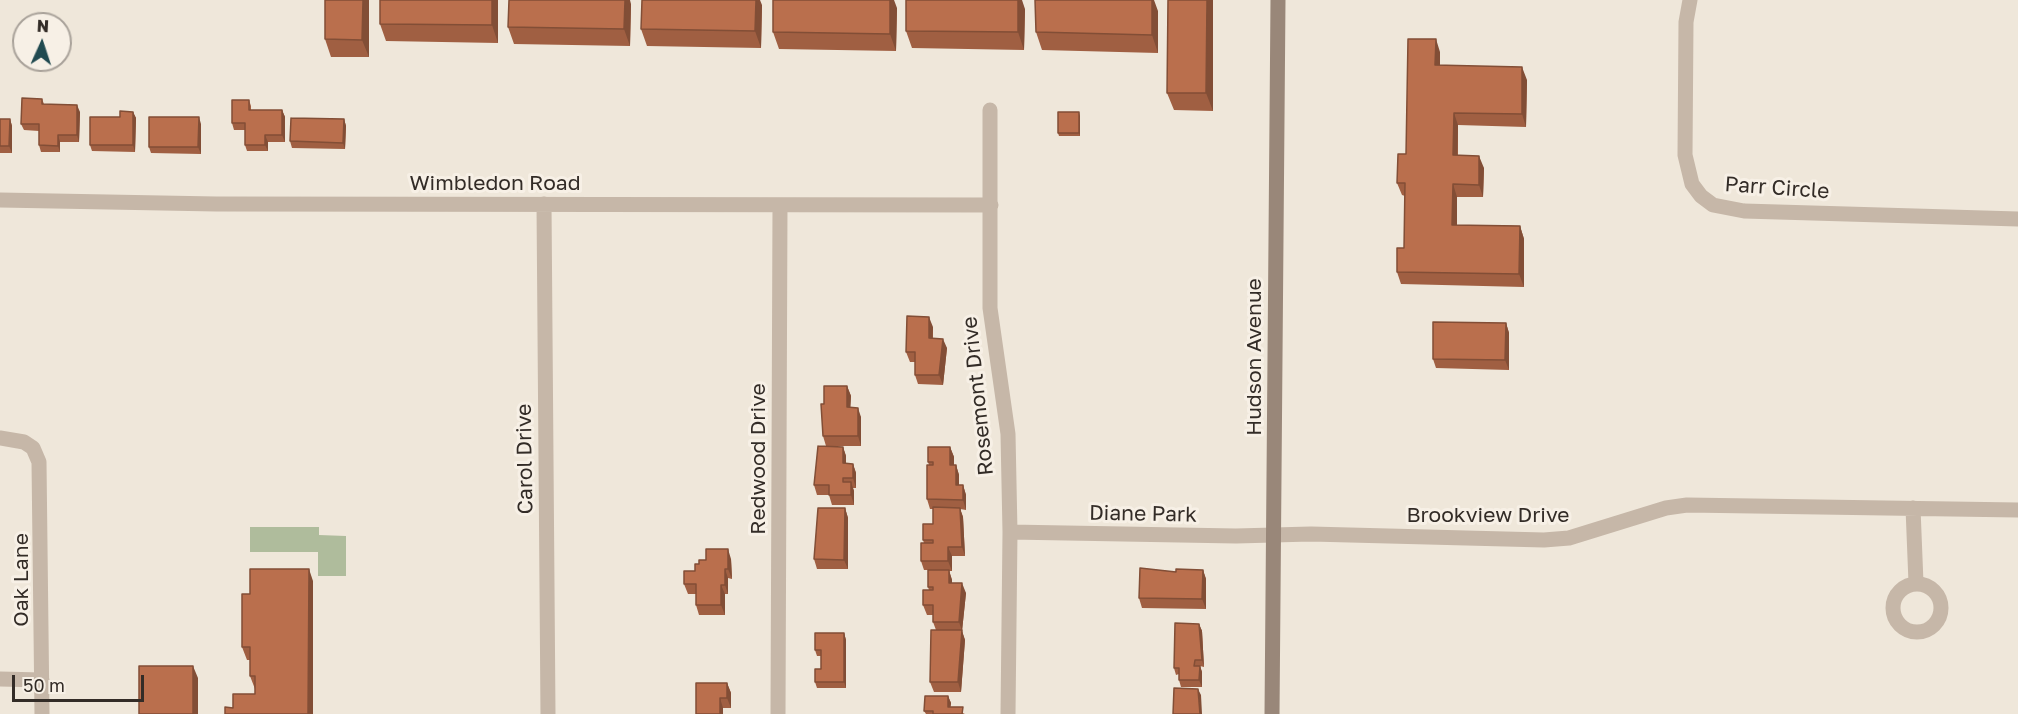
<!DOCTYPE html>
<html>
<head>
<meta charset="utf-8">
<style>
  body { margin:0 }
  #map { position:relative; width:2018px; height:714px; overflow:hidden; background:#efe7da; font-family:"Golos Text",sans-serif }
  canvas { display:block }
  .north { position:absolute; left:12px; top:12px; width:60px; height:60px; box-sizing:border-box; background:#f7f0e6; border:2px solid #a9a29a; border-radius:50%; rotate:3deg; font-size:16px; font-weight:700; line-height:24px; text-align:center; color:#332c27 }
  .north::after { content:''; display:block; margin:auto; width:21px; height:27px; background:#214a50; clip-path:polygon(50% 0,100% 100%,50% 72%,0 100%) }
  .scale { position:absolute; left:12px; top:675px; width:132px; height:27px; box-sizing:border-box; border:3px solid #332c27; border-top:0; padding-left:8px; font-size:18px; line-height:21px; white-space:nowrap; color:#332c27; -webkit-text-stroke:4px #f7f0e6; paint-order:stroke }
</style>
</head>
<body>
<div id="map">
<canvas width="2018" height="714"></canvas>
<div class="north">N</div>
<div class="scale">50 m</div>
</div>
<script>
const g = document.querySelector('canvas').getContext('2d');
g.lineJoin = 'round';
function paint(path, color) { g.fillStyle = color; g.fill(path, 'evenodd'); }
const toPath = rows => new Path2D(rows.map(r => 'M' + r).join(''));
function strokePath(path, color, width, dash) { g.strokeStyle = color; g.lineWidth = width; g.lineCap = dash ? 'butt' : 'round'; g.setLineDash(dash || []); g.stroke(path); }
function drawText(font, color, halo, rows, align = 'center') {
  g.font = font + ' "Golos Text",sans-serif'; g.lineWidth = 6; g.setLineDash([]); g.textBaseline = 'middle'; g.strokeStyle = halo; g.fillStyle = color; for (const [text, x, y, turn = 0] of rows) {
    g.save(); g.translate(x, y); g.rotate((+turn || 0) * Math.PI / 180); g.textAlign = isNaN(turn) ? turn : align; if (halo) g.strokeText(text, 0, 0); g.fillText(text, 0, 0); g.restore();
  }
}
const green = toPath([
  [250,527,319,527,319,535,346,536,346,576,318,576,318,552,250,552]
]);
const street = toPath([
  [1690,0,1686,22,1685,155,1692,184,1701,196,1713,205,1744,211,2018,219],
  [990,110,990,308,1008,434,1010,532,1008,714],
  [0,200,216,204,991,205],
  [544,204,548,714],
  [0,438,24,442,33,448,39,462,42,714],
  [1913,508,1916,583],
  [1010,532,1236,536,1311,534,1544,540,1569,538,1666,508,1687,505,2018,510],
  '1893 608a24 24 0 1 1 48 0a24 24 0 1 1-48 0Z',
  [0,679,42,680],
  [778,714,780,205]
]);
const secondary = toPath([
  [1272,714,1278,0]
]);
const wall = toPath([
  [380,0,498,0,498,43,386,41,380,24],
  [1213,0,1213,111,1174,110,1167,93],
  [369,1,369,57,331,57,325,39],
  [631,4,630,46,514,44,508,27],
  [762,5,761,48,647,46,641,29],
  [897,8,896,51,779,49,773,32],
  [1025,9,1024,50,912,48,906,31],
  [1158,11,1158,53,1042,50,1036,32],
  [1440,52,1440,66,1527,80,1526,127,1458,125,1458,155,1484,168,1483,197,1457,197,1457,225,1520,226,1524,239,1524,287,1401,284,1397,272,1404,248,1405,196,1402,195,1397,183,1406,154],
  [42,99,44,104,80,112,79,142,60,142,60,152,41,152,39,145,39,131,24,130,21,124],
  [249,100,251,106,251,110,282,110,285,117,285,142,268,142,268,151,247,151,245,145,245,130,234,130,232,123],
  [133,112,136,118,135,152,92,151,90,145,120,117],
  [1080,116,1080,136,1059,136,1058,133],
  [0,119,10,119,12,126,12,153,0,153],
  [344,119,346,126,345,149,292,148,290,141],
  [201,124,201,154,151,153,149,147],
  [1506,323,1509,333,1509,370,1436,368,1433,359],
  [933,327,933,338,947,348,943,385,918,384,915,375,915,362,910,362,906,352],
  [847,386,851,396,850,407,861,417,861,446,826,446,823,436,824,404],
  [843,447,846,456,846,464,853,464,856,473,856,488,853,488,854,491,854,505,832,505,829,495,817,495,814,485],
  [950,447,954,457,954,465,956,465,959,475,959,485,963,485,966,495,966,510,960,509,963,517,965,556,952,556,952,571,949,571,952,580,952,583,966,593,962,631,965,640,961,692,934,692,930,682,936,630,933,622,933,615,927,615,923,605,929,590,928,587,928,570,924,570,921,561,924,543,923,540,933,524,933,509,930,509,927,499,929,465,928,462],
  [845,508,848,518,848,569,817,569,814,559],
  [731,559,732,579,728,578,728,594,725,594,725,615,699,615,696,605,696,594,688,594,684,584,695,571,699,564],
  [1203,570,1206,579,1206,609,1142,608,1139,598,1176,572],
  [313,581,313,714,233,708,255,694,255,689,250,676,250,660,247,660,242,647,250,594],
  [1199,624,1202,631,1204,667,1200,666,1202,672,1202,687,1181,687,1179,680,1179,674,1176,675,1174,668],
  [844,633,846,640,846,688,817,688,815,682,821,669,821,656,817,656,815,650],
  [727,683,731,693,731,708,723,708,723,714,696,714],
  [948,696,951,703,950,707,965,714,926,714,924,711]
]);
const shadedWall = toPath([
  [363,0,369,0,369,57,362,40],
  [492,0,498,0,498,43,492,25],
  [625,0,630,0,631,4,630,46,624,29],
  [756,0,760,0,762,5,761,48,755,31],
  [890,0,894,0,897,8,896,51,890,34],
  [1018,0,1022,0,1025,9,1024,50,1018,32],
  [1152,0,1154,0,1158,11,1158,53,1152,35],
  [1207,0,1213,0,1213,111,1206,93],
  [1436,39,1440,52,1440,78,1435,65],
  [1522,67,1527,80,1526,127,1522,114],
  [77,105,80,112,79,142,77,135],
  [282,110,285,117,285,142,282,135],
  [133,112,136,118,135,152,133,145],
  [1079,112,1080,116,1080,136,1079,133],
  [1454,113,1458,125,1457,168,1453,155],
  [199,117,201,124,201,154,198,147],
  [10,119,12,126,12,153,9,146],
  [344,119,346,126,345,149,343,143],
  [58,135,60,142,60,152,58,146],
  [265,135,268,142,268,151,265,145],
  [1479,156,1484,168,1483,197,1479,185],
  [1453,184,1457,197,1457,238,1452,225],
  [1520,226,1524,239,1524,287,1519,274],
  [929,317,933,327,932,348,929,338],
  [1506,323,1509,333,1509,370,1505,360],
  [943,339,947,348,943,385,939,375],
  [847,386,851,396,850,417,847,407],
  [858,408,861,417,861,446,858,436],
  [843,447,846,456,846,473,843,463],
  [950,447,954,457,954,475,950,465],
  [853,464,856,473,856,488,853,478],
  [956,465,959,475,959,495,956,485],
  [851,482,854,491,854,505,851,495],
  [963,485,966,495,966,510,963,500],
  [845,508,848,518,848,569,844,560],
  [960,508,963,517,965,556,962,547],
  [948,547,952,556,952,571,948,561],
  [728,549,731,559,732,579,728,569],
  [309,569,313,581,313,714,308,714],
  [725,569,728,578,728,594,725,585],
  [949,570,952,580,952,593,949,583],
  [1203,570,1206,579,1206,609,1202,599],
  [962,583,966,593,962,631,965,640,961,692,958,682,962,631,959,622],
  [721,585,725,594,725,615,721,605],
  [1199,624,1202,631,1204,667,1202,660],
  [844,633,846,640,846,688,844,682],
  [193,666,198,678,198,714,193,714],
  [1200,666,1202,672,1202,687,1199,680],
  [727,683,731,693,731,708,727,698],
  [1198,689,1201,695,1202,714,1200,714],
  [948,696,951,703,950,713,948,707],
  [720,698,723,708,723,714,720,714]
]);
const building = toPath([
  [325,0,363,0,362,40,325,39,325,0],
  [380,0,492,0,492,25,380,24,380,0],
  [509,0,625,0,624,29,508,27,509,0],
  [642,0,756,0,755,31,641,29,642,0],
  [773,0,890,0,890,34,773,32,773,0],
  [906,0,1018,0,1018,32,906,31,906,0],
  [1035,0,1152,0,1152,35,1036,32,1035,0],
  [1168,0,1207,0,1206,93,1167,93,1168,0],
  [1408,39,1436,39,1435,65,1522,67,1522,114,1454,113,1453,155,1479,156,1479,185,1453,184,1452,225,1520,226,1519,274,1397,272,1397,248,1404,248,1405,183,1397,183,1398,154,1406,154,1408,39],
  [22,98,42,99,42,104,77,105,77,135,58,135,58,146,39,145,39,124,21,124,22,98],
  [232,100,249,100,249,110,282,110,282,135,265,135,265,145,245,145,245,123,232,123,232,100],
  [120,111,133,112,133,145,90,145,90,117,120,117,120,111],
  [1058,112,1079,112,1079,133,1058,133,1058,112],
  [149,117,199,117,198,147,149,147,149,117],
  [291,118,344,119,343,143,290,141,291,118],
  [0,119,10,119,9,146,0,146,0,119],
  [907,316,929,317,929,338,943,339,939,375,915,375,915,352,906,352,907,316],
  [1433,322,1506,323,1505,360,1433,359,1433,322],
  [824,386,847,386,847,407,858,408,858,436,823,436,821,404,824,404,824,386],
  [818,446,843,447,843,463,853,464,853,478,843,478,843,482,851,482,851,495,829,495,829,485,814,485,818,446],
  [928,447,950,447,950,465,956,465,956,485,963,485,963,500,927,499,927,465,933,465,933,462,928,462,928,447],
  [933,507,960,508,962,547,948,547,948,561,921,561,921,543,933,543,933,540,923,540,923,524,933,524,933,507],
  [818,508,845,508,844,560,814,559,818,508],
  [706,549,728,549,728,569,725,569,725,585,721,585,721,605,696,605,696,584,684,584,684,571,695,571,695,564,699,564,699,560,706,560,706,549],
  [1140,568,1176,572,1176,569,1203,570,1202,599,1139,598,1140,568],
  [250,569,309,569,308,714,225,714,225,707,233,708,233,694,255,694,255,676,250,676,250,647,242,647,242,594,250,594,250,569],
  [928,570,949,570,949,583,962,583,959,622,933,622,933,605,923,605,923,590,933,590,933,587,928,587,928,570],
  [1175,623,1199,624,1202,660,1195,660,1194,666,1200,666,1199,680,1179,680,1179,668,1174,668,1175,623],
  [931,630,962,630,958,682,930,682,931,630],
  [815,633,844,633,844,682,815,682,815,669,821,669,821,650,815,650,815,633],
  [139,666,193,666,193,714,139,714,139,666],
  [696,683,727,683,727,698,720,698,720,714,696,714,696,683],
  [1174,688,1198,689,1200,714,1173,714,1174,688],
  [925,696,948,696,948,707,963,707,962,714,933,714,933,711,924,711,925,696]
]);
const streetNames = [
  ["Wimbledon Road",495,183],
  ["Parr Circle",1777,188,4],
  ["Hudson Avenue",1254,357,-90],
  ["Rosemont Drive",978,396,-96],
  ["Carol Drive",525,459,-91],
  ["Redwood Drive",758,459,-90],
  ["Diane Park",1143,514,1],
  ["Brookview Drive",1488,515],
  ["Oak Lane",21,580,-90]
];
paint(green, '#afbc9c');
strokePath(street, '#c6b7a8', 15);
strokePath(secondary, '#998779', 15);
paint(wall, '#a05f42');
paint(shadedWall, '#824e36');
paint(building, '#ba6f4d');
strokePath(building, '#824e36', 1.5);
drawText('21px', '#332c27', '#f7f0e6', streetNames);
</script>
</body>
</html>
